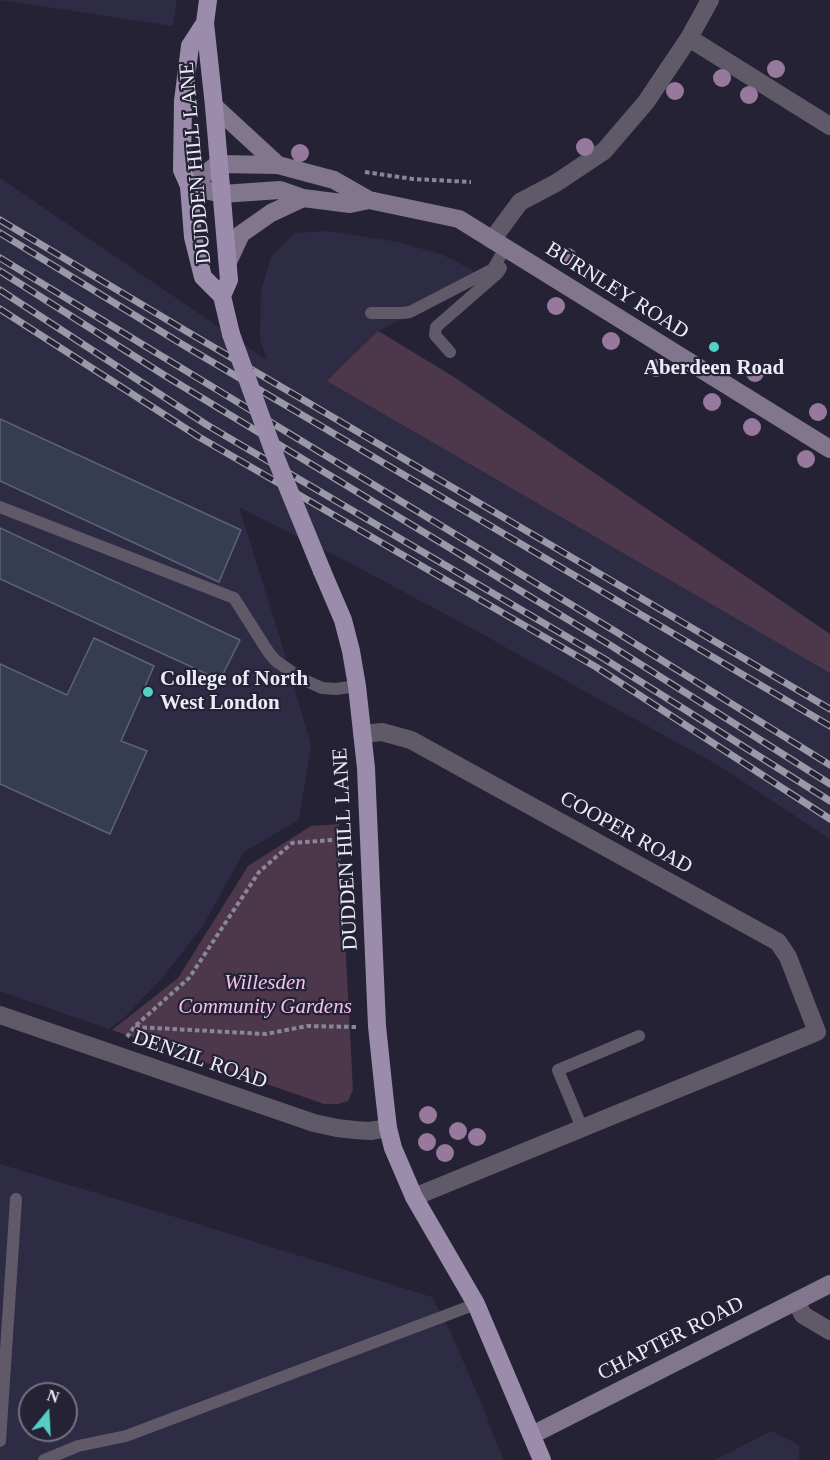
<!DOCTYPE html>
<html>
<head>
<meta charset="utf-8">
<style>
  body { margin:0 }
  #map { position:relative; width:830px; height:1460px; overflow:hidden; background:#242234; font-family:Georgia,serif }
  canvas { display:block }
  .north { position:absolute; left:18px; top:1382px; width:60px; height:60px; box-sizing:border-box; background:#242234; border:2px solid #747282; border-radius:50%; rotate:18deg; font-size:16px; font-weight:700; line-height:24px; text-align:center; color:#ebebf8 }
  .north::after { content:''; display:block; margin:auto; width:21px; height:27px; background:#56cec4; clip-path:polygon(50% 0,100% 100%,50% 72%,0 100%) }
</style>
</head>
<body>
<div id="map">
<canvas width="830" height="1460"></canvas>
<div class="north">N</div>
</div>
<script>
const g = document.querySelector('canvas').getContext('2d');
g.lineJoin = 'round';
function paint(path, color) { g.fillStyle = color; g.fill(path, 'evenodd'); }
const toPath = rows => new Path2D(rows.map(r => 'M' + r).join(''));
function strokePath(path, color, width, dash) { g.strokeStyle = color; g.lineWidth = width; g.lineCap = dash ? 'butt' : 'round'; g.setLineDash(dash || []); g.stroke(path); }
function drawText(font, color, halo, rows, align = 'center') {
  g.font = font + ' Georgia,serif'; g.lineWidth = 4.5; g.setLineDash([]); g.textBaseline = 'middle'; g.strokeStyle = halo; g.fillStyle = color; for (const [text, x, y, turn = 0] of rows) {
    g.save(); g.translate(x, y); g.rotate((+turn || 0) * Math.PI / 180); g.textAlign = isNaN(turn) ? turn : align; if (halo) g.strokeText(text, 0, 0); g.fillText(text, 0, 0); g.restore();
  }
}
const built = toPath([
  [0,0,177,0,173,26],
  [0,178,267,360,260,339,261,291,271,257,294,233,328,231,399,242,440,254,454,260,483,277,379,331,454,377,830,634,830,839,721,767,471,628,348,562,239,507,280,638,311,745,299,820,244,852,204,924,164,976,124,1018,108,1029,0,991],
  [0,1164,156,1211,432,1297,450,1331,488,1419,487,1420,504,1460,0,1460],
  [30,1394,66,1394,66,1430,30,1430],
  [771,1431,799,1445,799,1460,715,1460]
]);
const green = toPath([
  [378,331,454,377,830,634,830,673,327,381],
  [339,824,353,1090,348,1101,338,1104,324,1104,112,1030,178,978,248,866,311,826]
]);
const building = toPath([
  [0,419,241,530,219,582,0,481,0,419],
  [0,528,240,640,220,680,0,579,0,528],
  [94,638,154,666,121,741,147,751,110,834,0,784,0,664,67,695,94,638]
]);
const path = toPath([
  [365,172,413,179,471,182],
  [135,1027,266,1034,307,1026,357,1027],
  [127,1037,134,1027,189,978,259,872,292,843,346,839]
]);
const lane = toPath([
  [371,313,403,313,410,312,493,269,505,248],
  [450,352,435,335,436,327,498,273,501,268],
  [0,507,234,598,269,653,276,661,302,679,322,688,336,689,357,686],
  [582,1128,558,1070,639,1036],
  [0,1441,16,1199],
  [44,1460,78,1446,126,1436,476,1304]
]);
const street = toPath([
  [689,38,830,126],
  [492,240,520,202,556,183,604,151,646,102,689,38,710,0],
  [362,734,382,732,411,740,778,942,788,957,817,1032,414,1197],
  [0,1015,314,1123,337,1128,355,1130,370,1131,388,1128],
  [796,1301,803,1315,830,1331]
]);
const secondary = toPath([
  [214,106,278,165],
  [189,186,218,164,278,165,334,180,369,200,459,219,830,449],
  [189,186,222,194,280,190,303,198,350,204,369,200],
  [228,262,241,234,271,213,303,198],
  [532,1435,830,1284]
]);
const primary = toPath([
  [208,0,205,23,214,106,229,280,222,296],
  [205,23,190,46,183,101,182,170,189,186,193,237,203,277,222,296,231,334],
  [322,571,343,620,351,651,357,686,366,768,377,1026,384,1093,388,1128,393,1148,414,1197,476,1304,542,1460]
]);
const rail = toPath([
  [0,220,186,331,830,709],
  [0,233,180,343,830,726],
  [0,258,618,633,830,765],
  [0,271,164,375,610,645,830,784],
  [0,290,207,425,603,658,830,801],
  [0,309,199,437,596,667,830,819]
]);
const primaryBridge = toPath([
  [231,334,277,461,322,571]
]);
const trees = [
  [776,69],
  [722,78],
  [675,91],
  [749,95],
  [585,147],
  [300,153],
  [568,257],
  [556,306],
  [611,341],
  [656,368],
  [755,373],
  [712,402],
  [818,412],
  [752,427],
  [806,459],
  [428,1115],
  [458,1131],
  [477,1137],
  [427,1142],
  [445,1153]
];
const markers = [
  [714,347,6,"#56cec4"],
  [148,692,6,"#56cec4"]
];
const streetNames = [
  ["DUDDEN HILL LANE",196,163,-95],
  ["BURNLEY ROAD",617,291,32],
  ["COOPER ROAD",626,833,29],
  ["DUDDEN HILL LANE",346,849,-93],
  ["DENZIL ROAD",200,1060,19],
  ["CHAPTER ROAD",671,1339,-27]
];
const poiNames = [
  ["Aberdeen Road",714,369],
  ["College of North",160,680,"left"],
  ["West London",160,704,"left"]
];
const parkNames = [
  ["Willesden",265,983],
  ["Community Gardens",265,1007]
];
paint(built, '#2e2c44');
paint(green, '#4c374b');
paint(building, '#363d50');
strokePath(building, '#5b6478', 1.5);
strokePath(path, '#888797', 4, [4.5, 3]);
strokePath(lane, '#605968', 12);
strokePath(street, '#605968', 18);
strokePath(secondary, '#82768e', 18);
strokePath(primary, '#9c8cab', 18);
strokePath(rail, '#9a99a8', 7);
strokePath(rail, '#242234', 4.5, [14]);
strokePath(primaryBridge, '#9c8cab', 18);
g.fillStyle = '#96799c';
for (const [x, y] of trees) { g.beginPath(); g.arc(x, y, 9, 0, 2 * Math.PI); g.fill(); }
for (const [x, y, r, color] of markers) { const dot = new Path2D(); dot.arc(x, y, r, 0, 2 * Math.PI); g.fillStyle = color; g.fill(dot); strokePath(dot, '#242234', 2); }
drawText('21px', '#ebebf8', '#242234', streetNames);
drawText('bold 21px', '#ebebf8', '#242234', poiNames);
drawText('italic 21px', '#f3c0f1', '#242234', parkNames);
</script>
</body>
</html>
